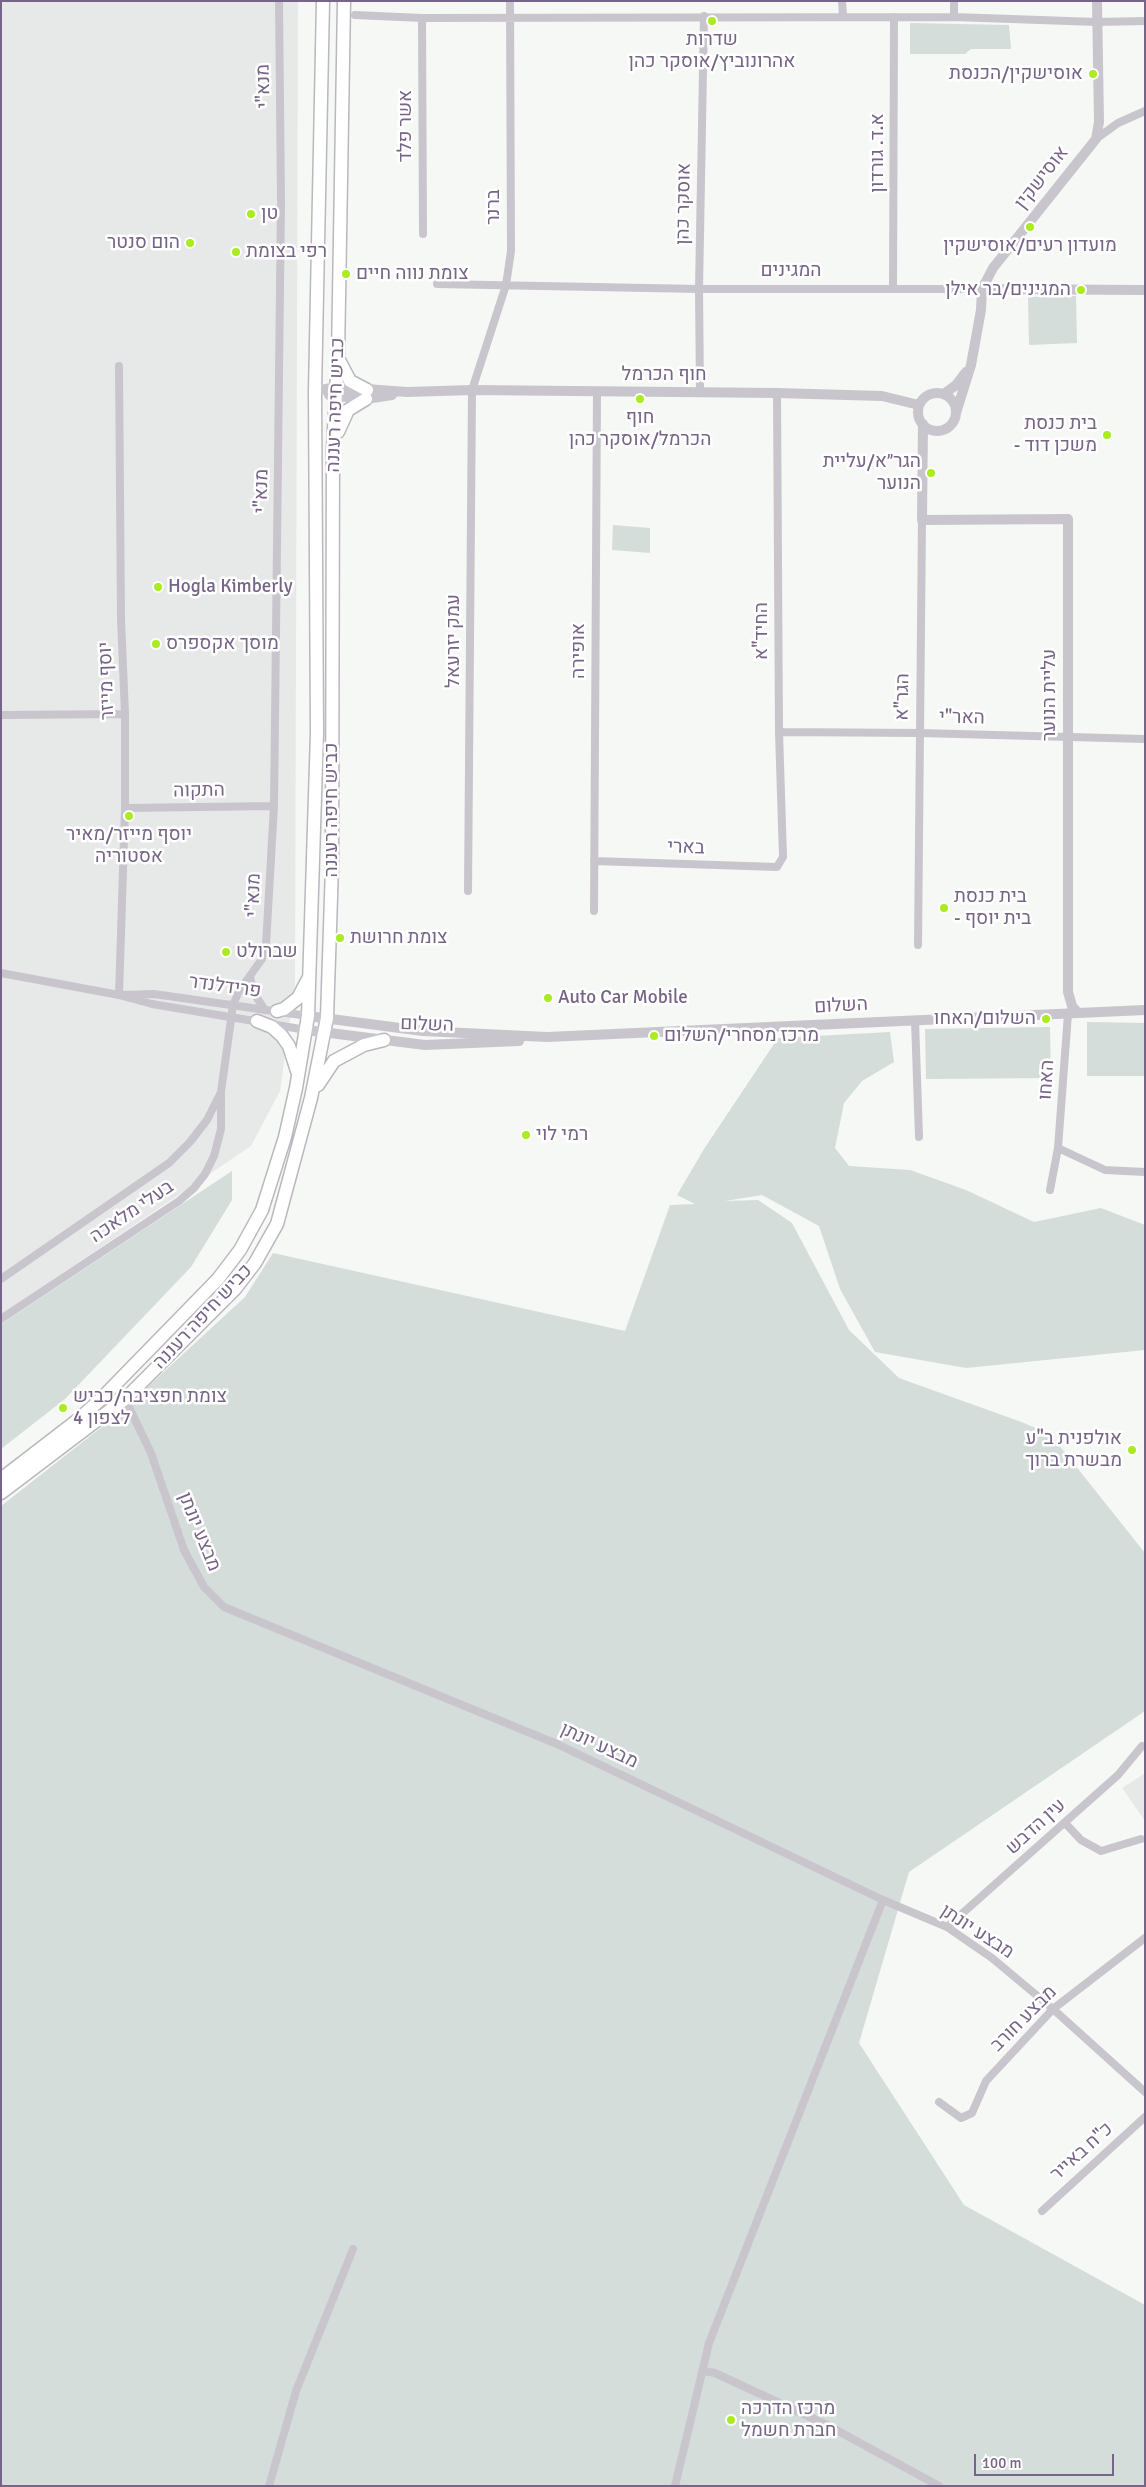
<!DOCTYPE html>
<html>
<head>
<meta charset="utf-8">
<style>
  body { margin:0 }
  #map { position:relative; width:1146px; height:2487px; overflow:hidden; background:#f5f8f5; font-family:Signika,sans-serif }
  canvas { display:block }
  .frame { position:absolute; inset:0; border:2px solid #776587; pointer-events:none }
  .scale { position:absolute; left:974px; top:2454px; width:140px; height:22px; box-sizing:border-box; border:2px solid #776587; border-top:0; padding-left:6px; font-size:15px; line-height:18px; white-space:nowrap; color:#776587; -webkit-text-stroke:4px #fff; paint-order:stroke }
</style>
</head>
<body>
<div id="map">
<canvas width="1146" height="2487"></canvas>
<div class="frame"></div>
<div class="scale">100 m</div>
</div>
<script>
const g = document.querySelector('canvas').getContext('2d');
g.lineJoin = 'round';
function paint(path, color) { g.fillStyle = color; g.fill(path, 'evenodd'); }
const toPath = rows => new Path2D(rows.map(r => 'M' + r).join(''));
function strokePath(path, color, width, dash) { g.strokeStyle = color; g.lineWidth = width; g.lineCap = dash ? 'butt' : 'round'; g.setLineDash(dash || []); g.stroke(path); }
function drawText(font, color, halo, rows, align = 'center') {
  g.font = font + ' Signika,Heebo,sans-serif'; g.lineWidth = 5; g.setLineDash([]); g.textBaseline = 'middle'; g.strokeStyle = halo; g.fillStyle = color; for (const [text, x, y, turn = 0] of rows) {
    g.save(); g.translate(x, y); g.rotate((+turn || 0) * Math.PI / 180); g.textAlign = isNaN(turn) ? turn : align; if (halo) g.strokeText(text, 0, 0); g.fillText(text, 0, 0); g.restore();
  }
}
const built = toPath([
  [1,1,298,1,295,984,280,1091,251,1146,1,1315],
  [1145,1773,1145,1821,1122,1788]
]);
const green = toPath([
  [910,23,1009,25,1011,49,971,49,965,54,910,54],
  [1076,296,1077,343,1029,345,1028,297],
  [613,525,650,528,650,553,612,550],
  [1087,1022,1145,1023,1145,1076,1087,1076],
  [1050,1027,1051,1078,926,1079,925,1029],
  [890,1032,894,1062,862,1081,844,1103,835,1148,849,1166,910,1170,966,1190,1034,1222,1101,1208,1145,1225,1145,1350,966,1368,875,1352,840,1289,819,1226,762,1195,725,1201,758,1200,792,1223,849,1330,899,1378,1024,1423,1051,1435,1145,1553,1145,1711,909,1872,859,2043,964,2205,1145,2305,1145,2486,1,2486,1,1506,117,1415,245,1297,273,1253,625,1331,670,1205,695,1204,677,1195,704,1149,778,1038],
  [232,1171,232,1200,191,1267,65,1399,1,1449,1,1324]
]);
const minor = toPath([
  [842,1,843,16],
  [355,15,422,18,954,17,1097,22,1145,21],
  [954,17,954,1],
  [422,18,423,234],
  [1096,139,1118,123,1145,111],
  [437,284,699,289,982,289],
  [893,289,894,17],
  [119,366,121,619,125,714,125,808,119,995],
  [700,392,699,289,704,16],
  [1,715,125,714],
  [779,732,920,733,1145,739],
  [125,808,274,806],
  [594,861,777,867,783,857,779,732,777,393],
  [468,891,472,390,506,285,511,251,510,1],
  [594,911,597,392],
  [918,945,922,520],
  [1,973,119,995,152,1004,260,1022],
  [250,976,253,992,265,1010],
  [122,995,154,994,308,1016],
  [915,1020,919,1137],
  [271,1024,306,1030],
  [1058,1148,1105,1170,1145,1172],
  [1050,1190,1058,1148,1068,1014],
  [1,1279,169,1163,190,1142,207,1120,220,1094],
  [1,1319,179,1201,194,1188,205,1174,214,1156,221,1129,221,1092,233,1005,239,991,262,959,266,945,274,806,281,201,279,1],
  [114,1385,125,1399,151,1453,184,1550,204,1587,224,1607,557,1744,883,1900,947,1927,992,1958,1053,2009,1145,2092],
  [1066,1824,1081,1840,1101,1851,1141,1839],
  [947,1927,1118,1775,1142,1746],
  [939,2102,961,2118,972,2113,986,2081,1053,2009,1145,1938],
  [1042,2211,1145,2117],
  [704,2371,715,2373,829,2426,939,2486],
  [269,2486,296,2391,353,2249],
  [675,2486,709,2343,883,1900]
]);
const tertiary = toPath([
  [982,289,1145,290],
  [315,391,337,387,407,392,472,390,777,393,882,396,919,405],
  '918 412a19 19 0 1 1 38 0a19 19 0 1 1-38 0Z',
  [944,394,956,385,966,372],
  [329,395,366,399,392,395],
  [956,413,971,365,981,310,982,289,993,268,1096,139,1099,122,1097,1],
  [923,424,922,520,1068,519,1068,992,1072,1006,1078,1013],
  [308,1016,423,1031,547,1037,1145,1010],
  [306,1030,425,1045,519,1041]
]);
const trunk = toPath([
  [339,360,350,381,367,390],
  [338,432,348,410,366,399],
  [277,1011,284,1009,298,998,308,979],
  [257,1021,272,1027,282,1036,289,1046,297,1071],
  [318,1085,334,1061,364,1045,384,1040],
  [1,1479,79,1419,101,1399,218,1279,240,1250,262,1210,285,1137,296,1088,308,1016,317,733,315,391,323,1],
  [1,1493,125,1399,235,1289,255,1263,277,1224,311,1098,327,1018,332,867,333,447,338,356,344,1]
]);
const markers = [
  [712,21,5,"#aaeb21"],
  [1093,74,5,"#aaeb21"],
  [251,214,5,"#aaeb21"],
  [1030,227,5,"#aaeb21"],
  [190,243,5,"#aaeb21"],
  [236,252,5,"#aaeb21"],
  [346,274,5,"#aaeb21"],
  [1081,290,5,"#aaeb21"],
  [640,399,5,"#aaeb21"],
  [1107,435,5,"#aaeb21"],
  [931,473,5,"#aaeb21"],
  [158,587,5,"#aaeb21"],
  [156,644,5,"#aaeb21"],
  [129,816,5,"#aaeb21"],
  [944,908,5,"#aaeb21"],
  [340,938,5,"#aaeb21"],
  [226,952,5,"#aaeb21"],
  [548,998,5,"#aaeb21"],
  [1046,1019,5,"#aaeb21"],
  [654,1036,5,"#aaeb21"],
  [526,1135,5,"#aaeb21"],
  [63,1408,5,"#aaeb21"],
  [1132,1450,5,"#aaeb21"],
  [731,2420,5,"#aaeb21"]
];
const poiNames = [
  ["שדרות",712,40,"center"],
  ["אהרונוביץ/אוסקר כהן",712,62,"center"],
  ["אוסישקין/הכנסת",1083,74,"right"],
  ["טן",261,214],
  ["הום סנטר",180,243,"right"],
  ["מועדון רעים/אוסישקין",1030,246,"center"],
  ["רפי בצומת",246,252],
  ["צומת נווה חיים",356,274],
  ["המגינים/בר אילן",1071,290,"right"],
  ["חוף",640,418,"center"],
  ["הכרמל/אוסקר כהן",640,440,"center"],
  ["בית כנסת",1097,424,"right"],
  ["- משכן דוד",1097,446,"right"],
  ["הגר״א/עליית",921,462,"right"],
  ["הנוער",921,484,"right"],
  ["Hogla Kimberly",168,587],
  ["מוסך אקספרס",166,644],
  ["יוסף מייזר/מאיר",129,835,"center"],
  ["אסטוריה",129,857,"center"],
  ["בית כנסת",954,897],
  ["- בית יוסף",954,919],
  ["צומת חרושת",350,938],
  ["שברולט",236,952],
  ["Auto Car Mobile",558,998],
  ["השלום/האחו",1036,1019,"right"],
  ["מרכז מסחרי/השלום",664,1036],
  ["רמי לוי",536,1135],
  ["צומת חפציבה/כביש",73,1397],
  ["4 לצפון",73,1419],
  ["אולפנית ב\"ע",1122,1439,"right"],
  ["מבשרת ברוך",1122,1461,"right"],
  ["מרכז הדרכה",741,2409],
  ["חברת חשמל",741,2431]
];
const streetNames = [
  ["מנא\"י",264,86,-91],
  ["אשר פלד",406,126,-90],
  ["א.ד. גורדון",878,153,-90],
  ["אוסישקין",1042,178,-52],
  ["אוסקר כהן",684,204,-89],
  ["ברנר",494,207,-90],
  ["המגינים",791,271],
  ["חוף הכרמל",664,375],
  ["כביש חיפה רעננה",336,405,-88],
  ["מנא\"י",262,491,-89],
  ["החיד\"א",762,631,-90],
  ["עמק יזרעאל",454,641,-90],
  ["אופירה",579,651,-90],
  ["יוסף מייזר",107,681,-92],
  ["עליית הנוער",1050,695,-90],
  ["הגר\"א",903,697,-89],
  ["האר\"י",962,718,1],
  ["התקוה",199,791,-1],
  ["כביש חיפה רעננה",332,810,-90],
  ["בארי",686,848,2],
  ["מנא\"י",254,895,-88],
  ["פרידלנדר",225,987,8],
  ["השלום",841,1006,-3],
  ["השלום",427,1025,2],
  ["האחו",1047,1080,-86],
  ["בעלי מלאכה",132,1212,-34],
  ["כביש חיפה רעננה",203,1317,-47],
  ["מבצע יונתן",199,1532,68],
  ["מבצע יונתן",599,1746,25],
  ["עין הדבש",1036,1827,-42],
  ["מבצע יונתן",977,1932,33],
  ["מבצע חורב",1024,2019,-45],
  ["כ\"ח באייר",1082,2152,-42]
];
paint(built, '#e7e9e8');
paint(green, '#d4ddda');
strokePath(trunk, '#bbb7be', 15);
strokePath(minor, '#c9c5cc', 8);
strokePath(tertiary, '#c9c5cc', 10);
strokePath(trunk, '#fff', 12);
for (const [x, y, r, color] of markers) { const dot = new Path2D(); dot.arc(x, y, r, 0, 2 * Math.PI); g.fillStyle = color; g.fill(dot); strokePath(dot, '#fff', 2); }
drawText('19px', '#776587', '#fff', poiNames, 'left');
drawText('19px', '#776587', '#fff', streetNames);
</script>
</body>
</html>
